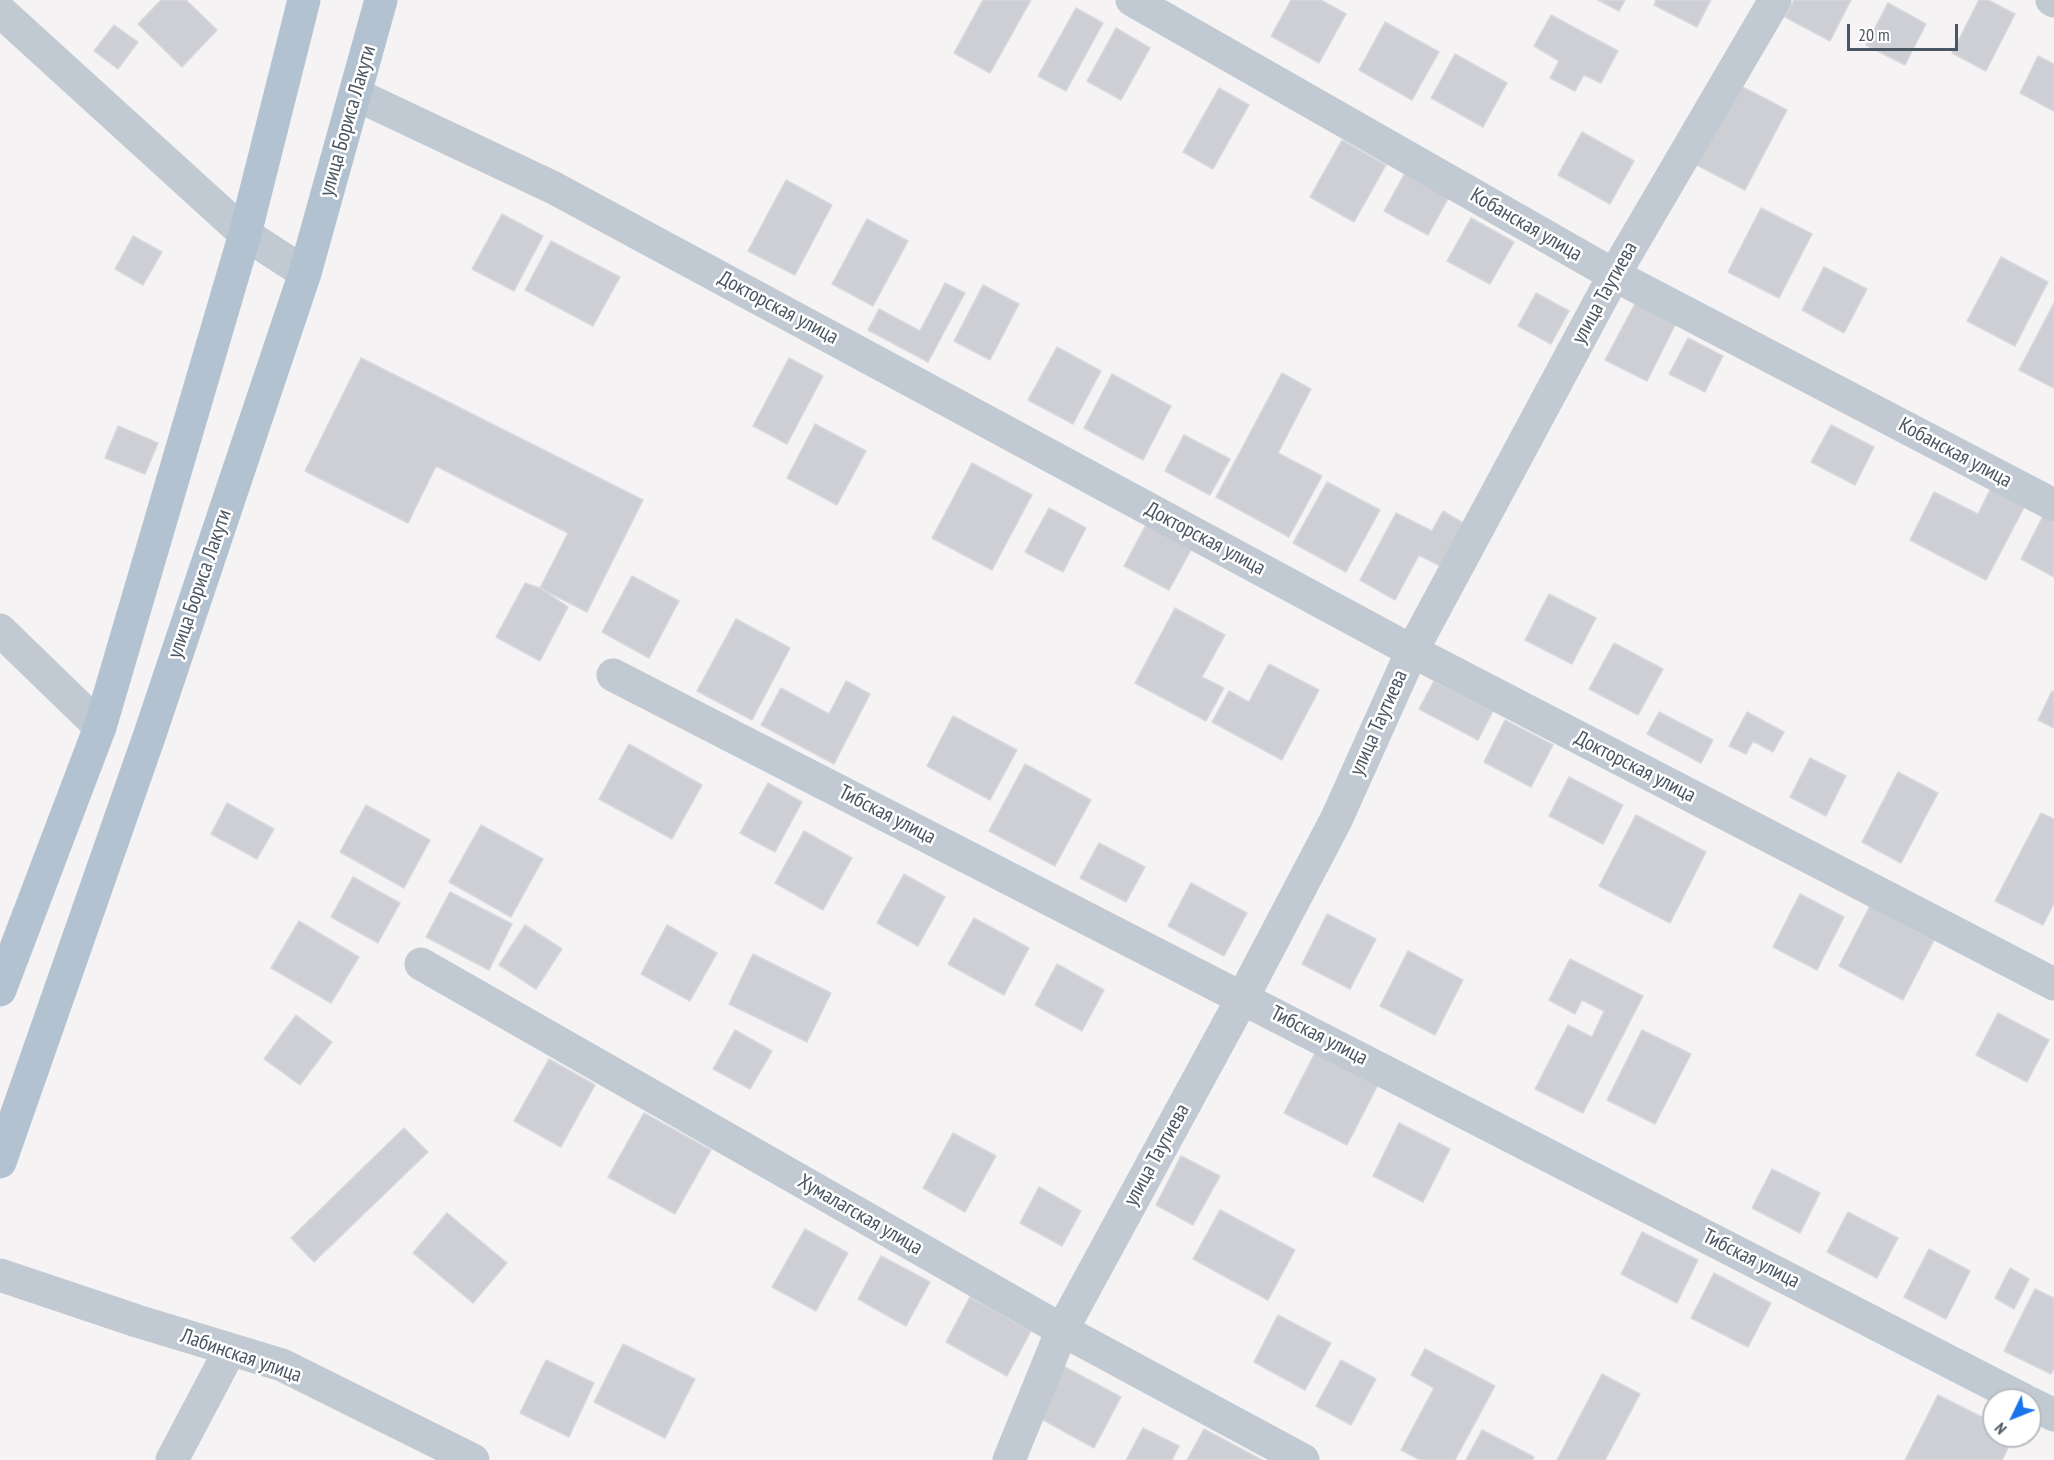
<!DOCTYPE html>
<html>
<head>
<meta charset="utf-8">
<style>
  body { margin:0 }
  #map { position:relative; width:2054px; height:1460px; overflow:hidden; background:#f5f3f3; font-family:"PT Sans Narrow",sans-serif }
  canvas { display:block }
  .north { position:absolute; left:1982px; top:1388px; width:60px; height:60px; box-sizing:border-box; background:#fff; border:2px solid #b7bbc0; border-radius:50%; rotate:227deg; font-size:16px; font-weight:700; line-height:24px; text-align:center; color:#4a5661 }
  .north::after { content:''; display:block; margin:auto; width:21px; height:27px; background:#1a73e8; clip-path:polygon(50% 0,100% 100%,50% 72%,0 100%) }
  .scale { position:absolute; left:1847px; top:24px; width:111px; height:27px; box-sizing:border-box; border:3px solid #4a5661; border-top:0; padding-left:8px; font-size:18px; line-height:21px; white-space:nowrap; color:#4a5661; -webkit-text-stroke:4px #fff; paint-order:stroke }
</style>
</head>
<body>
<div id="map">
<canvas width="2054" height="1460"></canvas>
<div class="north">N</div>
<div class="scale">20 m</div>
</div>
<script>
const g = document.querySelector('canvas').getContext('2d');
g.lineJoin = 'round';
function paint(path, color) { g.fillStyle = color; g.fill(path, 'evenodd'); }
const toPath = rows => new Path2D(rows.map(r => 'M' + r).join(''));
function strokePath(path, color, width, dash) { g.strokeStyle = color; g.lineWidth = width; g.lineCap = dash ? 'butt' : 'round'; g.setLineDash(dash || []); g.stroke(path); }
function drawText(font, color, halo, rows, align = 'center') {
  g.font = font + ' "PT Sans Narrow",sans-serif'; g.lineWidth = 5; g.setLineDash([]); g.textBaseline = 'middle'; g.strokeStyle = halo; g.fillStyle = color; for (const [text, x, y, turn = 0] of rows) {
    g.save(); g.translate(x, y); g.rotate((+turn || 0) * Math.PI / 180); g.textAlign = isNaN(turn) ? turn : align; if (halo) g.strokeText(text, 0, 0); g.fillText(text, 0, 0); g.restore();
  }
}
const building = toPath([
  [161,0,186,0,217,30,182,67,138,24,161,0],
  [983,0,1031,0,990,73,954,53,983,0],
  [1291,0,1321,0,1346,14,1319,63,1271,36,1291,0],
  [1598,0,1625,0,1619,11,1598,0],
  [1656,0,1711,0,1697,27,1654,5,1656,0],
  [1794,0,1851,0,1830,41,1785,17,1794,0],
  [1979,0,1988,0,2015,14,1986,71,1952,53,1979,0],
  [1888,3,1926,24,1905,65,1866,45,1888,3],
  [1076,8,1103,23,1066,91,1038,76,1076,8],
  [1551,15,1618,51,1601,83,1584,75,1575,91,1550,78,1559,61,1534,46,1551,15],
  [1385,22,1439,52,1412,100,1359,70,1385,22],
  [114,25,138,42,118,69,94,51,114,25],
  [1116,28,1150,48,1121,100,1087,81,1116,28],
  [1455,54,1507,83,1483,127,1431,98,1455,54],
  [2038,56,2054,64,2054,111,2020,93,2038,56],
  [1733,82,1787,110,1745,190,1691,162,1733,82],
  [1219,88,1249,105,1213,169,1183,152,1219,88],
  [1582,132,1634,161,1610,204,1558,175,1582,132],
  [1342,140,1386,165,1354,222,1310,197,1342,140],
  [1405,173,1449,197,1428,235,1384,211,1405,173],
  [786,180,832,205,795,275,748,251,786,180],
  [1761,208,1812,234,1779,298,1728,272,1761,208],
  [502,214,543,236,514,291,472,269,502,214],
  [1471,218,1514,242,1490,284,1447,261,1471,218],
  [867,219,908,241,873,306,832,284,867,219],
  [133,236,162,252,143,285,115,269,133,236],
  [551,241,620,277,593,326,525,290,551,241],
  [2001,257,2048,282,2015,346,1967,321,2001,257],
  [1824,267,1867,289,1844,333,1802,310,1824,267],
  [945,283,965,293,928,362,868,330,879,309,920,331,945,283],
  [983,285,1019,304,990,360,954,341,983,285],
  [1536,293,1569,311,1551,344,1518,326,1536,293],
  [1636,302,1676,323,1647,381,1605,360,1636,302],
  [2054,303,2054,388,2019,370,2054,303],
  [1688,338,1723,356,1705,392,1669,374,1688,338],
  [1057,347,1101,371,1073,424,1028,400,1057,347],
  [361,358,643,500,587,612,540,588,568,533,436,466,408,523,305,471,361,358],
  [789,358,823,376,787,444,753,426,789,358],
  [1282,373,1311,389,1278,453,1322,476,1289,537,1216,497,1282,373],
  [1112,374,1171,406,1143,460,1084,428,1112,374],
  [815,424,866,451,837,505,787,478,815,424],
  [1831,425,1874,447,1855,485,1811,462,1831,425],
  [118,426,158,443,145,474,105,458,118,426],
  [1184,435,1230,459,1210,495,1165,471,1184,435],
  [972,463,1032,495,992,570,932,538,972,463],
  [1995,480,2029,498,1986,580,1910,540,1934,492,1978,514,1995,480],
  [1327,482,1380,510,1346,572,1293,543,1327,482],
  [1049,508,1086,528,1063,572,1025,552,1049,508],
  [1443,511,1465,524,1442,567,1419,555,1395,600,1360,580,1396,513,1432,531,1443,511],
  [2043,516,2054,522,2054,577,2021,559,2043,516],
  [1148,521,1193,546,1169,590,1124,566,1148,521],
  [632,576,679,601,649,658,602,632,632,576],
  [525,583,540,588,568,607,540,661,496,637,525,583],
  [1549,594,1596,618,1572,664,1525,640,1549,594],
  [1175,608,1225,635,1202,677,1224,688,1206,721,1135,683,1175,608],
  [736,619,790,648,752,720,697,691,736,619],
  [1614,643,1663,669,1638,715,1589,689,1614,643],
  [1269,664,1319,690,1282,760,1212,722,1229,691,1249,702,1269,664],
  [846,681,870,694,834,764,761,725,781,688,829,714,846,681],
  [1434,681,1493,711,1478,740,1419,709,1434,681],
  [2052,691,2054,692,2054,728,2038,720,2052,691],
  [1659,712,1713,740,1701,763,1647,734,1659,712],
  [1747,712,1784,732,1773,752,1753,741,1746,754,1729,746,1747,712],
  [953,716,1017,750,990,800,927,766,953,716],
  [1505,720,1553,745,1531,787,1484,762,1505,720],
  [629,744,702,785,672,839,599,799,629,744],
  [1810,758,1846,776,1826,816,1790,797,1810,758],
  [1025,764,1091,800,1055,866,989,831,1025,764],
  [1898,772,1938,793,1901,863,1862,842,1898,772],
  [1569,777,1623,805,1603,844,1549,816,1569,777],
  [768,783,802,802,775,852,740,833,768,783],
  [227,803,274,829,257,859,211,834,227,803],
  [366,805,430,840,404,888,340,852,366,805],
  [2041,813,2054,819,2054,903,2043,925,1995,901,2041,813],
  [1636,815,1706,852,1670,923,1599,886,1636,815],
  [481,825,543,859,511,917,449,882,481,825],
  [804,831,852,858,823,910,775,883,804,831],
  [1099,843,1145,867,1126,902,1080,878,1099,843],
  [904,874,945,897,918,946,877,923,904,874],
  [353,877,400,903,378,943,331,917,353,877],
  [1191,883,1247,913,1224,956,1168,926,1191,883],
  [450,892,512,924,489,970,426,937,450,892],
  [1800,894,1844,917,1817,970,1773,947,1800,894],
  [1870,906,1934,940,1903,1000,1839,966,1870,906],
  [1327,914,1376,939,1350,989,1302,964,1327,914],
  [974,918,1029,948,1004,995,948,964,974,918],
  [299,921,359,957,331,1003,271,968,299,921],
  [525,925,562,949,536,989,499,965,525,925],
  [667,925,717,953,690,1001,641,974,667,925],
  [1408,951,1463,980,1435,1035,1380,1006,1408,951],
  [753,954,831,993,807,1042,729,1004,753,954],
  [1570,959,1643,996,1583,1113,1535,1089,1568,1025,1592,1037,1604,1011,1582,1000,1575,1014,1549,1000,1570,959],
  [1057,964,1104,990,1082,1031,1035,1005,1057,964],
  [1998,1013,2049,1040,2027,1082,1976,1055,1998,1013],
  [296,1015,332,1042,300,1085,264,1059,296,1015],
  [735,1030,772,1051,750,1089,713,1069,735,1030],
  [1642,1030,1691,1054,1655,1124,1607,1100,1642,1030],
  [1316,1051,1379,1083,1347,1145,1284,1113,1316,1051],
  [549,1059,595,1085,561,1147,514,1121,549,1059],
  [644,1113,711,1150,675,1214,608,1177,644,1113],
  [1399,1123,1450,1149,1423,1202,1373,1176,1399,1123],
  [404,1128,428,1152,314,1262,291,1238,404,1128],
  [953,1133,996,1156,965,1212,923,1188,953,1133],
  [1181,1156,1220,1176,1193,1225,1156,1205,1181,1156],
  [1772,1169,1820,1193,1800,1233,1752,1208,1772,1169],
  [1039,1187,1081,1211,1062,1246,1020,1223,1039,1187],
  [1220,1210,1295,1250,1268,1300,1193,1259,1220,1210],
  [1848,1212,1898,1238,1877,1278,1827,1252,1848,1212],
  [447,1213,507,1263,473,1303,413,1253,447,1213],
  [805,1229,848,1253,816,1311,772,1287,805,1229],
  [1642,1232,1698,1260,1677,1303,1621,1274,1642,1232],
  [1929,1249,1970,1271,1946,1319,1904,1297,1929,1249],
  [881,1256,930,1282,906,1326,858,1299,881,1256],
  [2010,1268,2029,1279,2014,1309,1995,1298,2010,1268],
  [1714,1273,1771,1303,1748,1347,1691,1318,1714,1273],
  [2035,1289,2054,1298,2054,1368,2051,1374,2004,1351,2035,1289],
  [970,1297,1031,1331,1007,1376,946,1342,970,1297],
  [1278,1315,1331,1343,1305,1390,1254,1362,1278,1315],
  [623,1344,695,1379,665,1438,594,1402,623,1344],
  [1425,1349,1495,1386,1455,1460,1420,1460,1401,1450,1434,1388,1411,1375,1425,1349],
  [546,1360,594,1383,569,1437,520,1413,546,1360],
  [1341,1360,1376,1379,1351,1425,1316,1406,1341,1360],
  [1063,1366,1121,1397,1094,1448,1036,1416,1063,1366],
  [1602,1374,1640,1394,1605,1460,1557,1460,1602,1374],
  [1938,1395,1994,1423,1994,1436,2014,1436,2002,1460,1905,1460,1938,1395],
  [1143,1428,1179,1446,1172,1460,1126,1460,1143,1428],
  [1204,1429,1262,1460,1187,1460,1204,1429],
  [1482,1430,1534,1457,1532,1460,1466,1460,1482,1430]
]);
const minor = toPath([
  [1132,0,1614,275,2054,505],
  [2052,0,2054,1],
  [0,11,245,234,305,273],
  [357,95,554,188,1412,651,2054,984],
  [0,630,100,727],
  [613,675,2024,1400],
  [421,964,1062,1330,1303,1460],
  [0,1275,137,1321,282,1365,473,1460],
  [2030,1403,2054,1415],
  [172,1460,230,1350],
  [1009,1460,1062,1330,1243,997,1336,820,1412,651,1614,275,1775,0]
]);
const major = toPath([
  [0,990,100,727,245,234,304,0],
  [0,1162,150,734,305,273,381,0]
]);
const streetNames = [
  ["улица Бориса Лакути",348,121,-74],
  ["Кобанская улица",1526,225,30],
  ["улица Таутиева",1605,293,-61],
  ["Докторская улица",778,308,28],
  ["Кобанская улица",1955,453,28],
  ["Докторская улица",1205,539,28],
  ["улица Бориса Лакути",200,584,-71],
  ["улица Таутиева",1379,723,-66],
  ["Докторская улица",1635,767,27],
  ["Тибская улица",887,815,27],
  ["Тибская улица",1319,1036,27],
  ["улица Таутиева",1157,1155,-61],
  ["Хумалагская улица",860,1215,30],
  ["Тибская улица",1751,1259,27],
  ["Лабинская улица",241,1356,19]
];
paint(building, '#cdcfd5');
strokePath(building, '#d7d9de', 1.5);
strokePath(minor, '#c1cad2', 33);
strokePath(major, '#b3c2d1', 33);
drawText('21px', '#4a5661', '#fff', streetNames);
</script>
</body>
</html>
